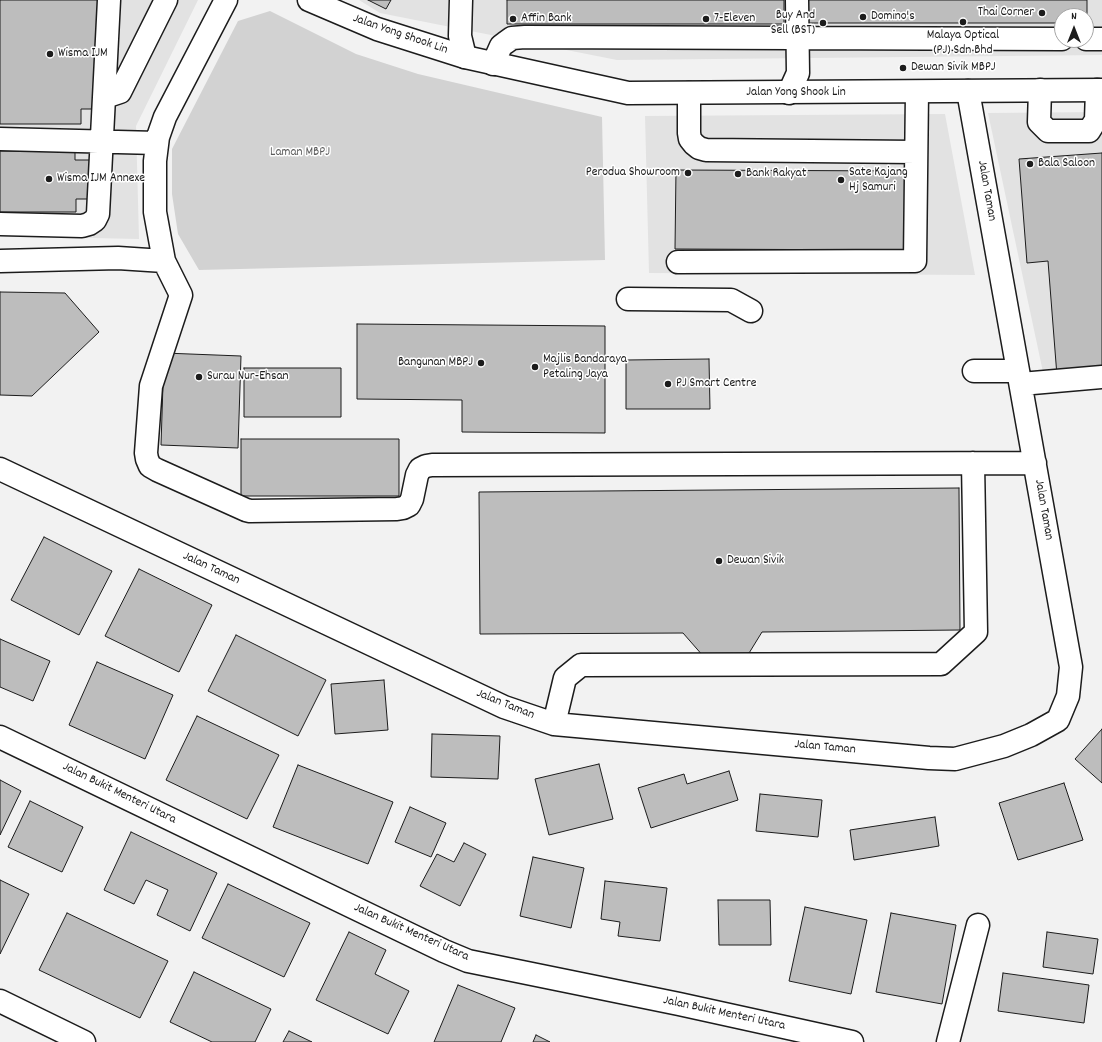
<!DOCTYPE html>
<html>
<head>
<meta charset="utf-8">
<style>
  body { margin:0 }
  #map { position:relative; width:1102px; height:1042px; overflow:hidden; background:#f2f2f2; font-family:Dekko,sans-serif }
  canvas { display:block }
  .north { position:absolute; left:1054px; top:8px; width:40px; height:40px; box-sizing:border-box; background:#fff; border:1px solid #a4a4a4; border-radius:50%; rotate:0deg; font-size:11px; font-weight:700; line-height:16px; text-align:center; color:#1c1c1c }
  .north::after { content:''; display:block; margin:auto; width:14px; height:18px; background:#1c1c1c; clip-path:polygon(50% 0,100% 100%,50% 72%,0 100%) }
</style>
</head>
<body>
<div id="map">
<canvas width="1102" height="1042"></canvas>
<div class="north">N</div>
</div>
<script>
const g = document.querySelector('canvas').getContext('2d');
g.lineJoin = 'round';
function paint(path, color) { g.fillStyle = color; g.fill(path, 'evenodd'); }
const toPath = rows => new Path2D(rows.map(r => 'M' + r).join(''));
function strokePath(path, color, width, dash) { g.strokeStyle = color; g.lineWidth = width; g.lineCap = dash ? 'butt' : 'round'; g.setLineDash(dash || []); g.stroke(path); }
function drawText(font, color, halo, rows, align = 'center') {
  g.font = font + ' Dekko,sans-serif'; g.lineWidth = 3; g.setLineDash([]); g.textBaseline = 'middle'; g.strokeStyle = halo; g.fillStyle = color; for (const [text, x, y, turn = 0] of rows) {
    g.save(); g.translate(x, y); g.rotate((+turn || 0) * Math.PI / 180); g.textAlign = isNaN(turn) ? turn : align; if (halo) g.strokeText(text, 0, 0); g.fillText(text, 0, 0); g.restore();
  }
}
const built = toPath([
  [0,0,198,0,136,126,139,239,0,236],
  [359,0,1102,0,1102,55,617,60,380,13],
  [1062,16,1086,16,1086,40,1062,40],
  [1102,112,1102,386,1047,391,988,113],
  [945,114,975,275,649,273,645,116]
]);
const green = toPath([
  [270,11,356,54,418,74,602,117,605,260,199,270,178,234,172,194,172,149,238,21]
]);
const building = toPath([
  [0,0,101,0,101,109,81,109,81,124,0,124,0,0],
  [368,0,391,0,386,9,368,0],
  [507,0,784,0,784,24,507,24,507,0],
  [808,0,1087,0,1087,23,1086,23,1086,16,1062,16,1062,23,808,23,808,0],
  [0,151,75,151,75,160,97,160,97,199,76,199,76,212,0,212,0,151],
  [1102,153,1102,372,1057,376,1048,261,1027,263,1019,159,1102,153],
  [676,170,906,171,906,250,675,249,676,170],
  [0,292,65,293,99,332,32,396,0,395,0,292],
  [357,324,605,326,605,433,462,432,462,400,357,399,357,324],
  [164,353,241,356,238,448,161,445,164,353],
  [709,359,710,409,626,409,626,360,709,359],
  [244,368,341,368,341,417,244,417,244,368],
  [241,439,399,439,399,496,241,496,241,439],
  [959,488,960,630,762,632,746,658,704,657,683,633,480,634,479,492,959,488],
  [44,537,112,571,79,635,11,600,44,537],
  [139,569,212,605,179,672,105,636,139,569],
  [236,635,326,680,298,736,208,691,236,635],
  [0,639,50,661,33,701,0,687,0,639],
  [97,662,173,695,145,759,69,725,97,662],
  [384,680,388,730,335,734,331,684,384,680],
  [197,716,279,755,247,819,166,780,197,716],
  [1102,729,1102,783,1075,759,1102,729],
  [432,734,500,736,498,779,431,777,432,734],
  [599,764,613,819,549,835,535,779,599,764],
  [298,765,393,802,368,864,273,827,298,765],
  [729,771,738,800,651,828,638,788,684,774,687,784,729,771],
  [0,780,21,791,0,835,0,780],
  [1064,783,1083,840,1018,860,999,803,1064,783],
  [760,794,822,800,818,837,756,831,760,794],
  [30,801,83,827,62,872,8,847,30,801],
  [410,807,446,823,431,857,395,842,410,807],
  [935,817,939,846,854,860,850,830,935,817],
  [131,832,217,873,190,931,157,915,168,890,146,880,134,904,104,890,131,832],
  [464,843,486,854,460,906,420,886,437,854,454,862,464,843],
  [533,857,584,868,571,928,520,916,533,857],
  [0,880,29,894,0,954,0,880],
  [605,881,667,888,660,941,618,936,620,922,601,919,605,881],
  [228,884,310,923,284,977,202,938,228,884],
  [718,900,770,900,771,945,719,945,718,900],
  [805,907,867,920,851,994,789,981,805,907],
  [67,913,168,961,140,1018,39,970,67,913],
  [891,913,956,925,942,1004,876,992,891,913],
  [349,932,386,950,375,974,409,991,388,1034,316,1000,349,932],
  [1047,932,1098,939,1093,974,1043,967,1047,932],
  [194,972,271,1009,255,1042,212,1042,170,1022,194,972],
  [1003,973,1089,985,1084,1023,998,1011,1003,973],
  [458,985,515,1008,501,1042,434,1042,458,985],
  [289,1031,312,1042,283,1042,289,1031],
  [536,1035,550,1042,533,1042,536,1035]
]);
const minor = toPath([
  [226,0,165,117,158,137,155,161,155,212,164,261,181,295,151,386,146,453,147,459,150,466,157,470,246,510,250,511,397,509,403,508,409,505,412,499,417,475,420,469,426,466,432,465,1035,463],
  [461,0,460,36,465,57],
  [1086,39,1102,39],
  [493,64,501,46,505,43,512,38,525,37,1062,39],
  [1040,90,1039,122,1048,131,1089,131,1096,120,1097,90],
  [689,93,689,133,690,139,694,144,699,148,706,150,916,152],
  [789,93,798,73,797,0],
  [105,97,120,92,166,0],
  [0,139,157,143],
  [0,224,82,226,89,224,95,220,98,214,109,0],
  [0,261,118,258,164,261],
  [678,262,915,261,917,92],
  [628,299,731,300,751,311],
  [974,371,1018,371],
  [1021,384,1102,377],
  [0,469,504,707,554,724,929,758,955,759,1004,746,1031,735,1058,720,1068,696,1071,667,968,91],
  [554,724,565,678,581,665,941,664,976,632,973,463],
  [0,737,444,951,468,961,679,1004,852,1042],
  [0,1001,84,1042],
  [948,1042,978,925]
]);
const major = toPath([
  [309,0,377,29,465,57,628,93,1102,90]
]);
const markers = [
  [1042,13,4,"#1c1c1c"],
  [863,17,4,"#1c1c1c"],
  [513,19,4,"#1c1c1c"],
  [706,19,4,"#1c1c1c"],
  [963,22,4,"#1c1c1c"],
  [823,23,4,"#1c1c1c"],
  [50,54,4,"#1c1c1c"],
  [903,68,4,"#1c1c1c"],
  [1030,164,4,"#1c1c1c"],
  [688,173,4,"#1c1c1c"],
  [738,174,4,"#1c1c1c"],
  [49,179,4,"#1c1c1c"],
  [841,180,4,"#1c1c1c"],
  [481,363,4,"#1c1c1c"],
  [535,367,4,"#1c1c1c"],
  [199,377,4,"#1c1c1c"],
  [668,384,4,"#1c1c1c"],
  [719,561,4,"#1c1c1c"]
];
const poiNames = [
  ["Thai Corner",1034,13,"right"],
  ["Buy And",815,16,"right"],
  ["Sell (BST)",815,31,"right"],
  ["Domino's",871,17],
  ["Affin Bank",521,19],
  ["7-Eleven",714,19],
  ["Malaya Optical",963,36,"center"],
  ["(PJ) Sdn Bhd",963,51,"center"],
  ["Wisma IJM",58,54],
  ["Dewan Sivik MBPJ",911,68],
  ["Bala Saloon",1038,164],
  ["Perodua Showroom",680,173,"right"],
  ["Sate Kajang",849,173],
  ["Hj Samuri",849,188],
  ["Bank Rakyat",746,174],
  ["Wisma IJM Annexe",57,179],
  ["Majlis Bandaraya",543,360],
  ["Petaling Jaya",543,375],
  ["Bangunan MBPJ",473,363,"right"],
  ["Surau Nur-Ehsan",207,377],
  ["PJ Smart Centre",676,384],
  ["Dewan Sivik",727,561]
];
const streetNames = [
  ["Jalan Yong Shook Lin",400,35,19],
  ["Jalan Yong Shook Lin",796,93],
  ["Jalan Taman",986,191,80],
  ["Jalan Taman",1043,510,80],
  ["Jalan Taman",211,569,25],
  ["Jalan Taman",505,705,22],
  ["Jalan Taman",825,748,5],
  ["Jalan Bukit Menteri Utara",119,794,26],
  ["Jalan Bukit Menteri Utara",411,933,24],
  ["Jalan Bukit Menteri Utara",724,1014,12]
];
const parkNames = [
  ["Laman MBPJ",300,153]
];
paint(built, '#e2e2e2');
paint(green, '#d2d2d2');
paint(building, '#bdbdbd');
strokePath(building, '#1c1c1c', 1);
strokePath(minor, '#1c1c1c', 25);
strokePath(major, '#1c1c1c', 25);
strokePath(minor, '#fff', 22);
strokePath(major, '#fff', 22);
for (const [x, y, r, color] of markers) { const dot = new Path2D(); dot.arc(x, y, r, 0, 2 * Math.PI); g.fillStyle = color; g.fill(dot); strokePath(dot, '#fff', 1.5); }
drawText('13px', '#1c1c1c', '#fff', poiNames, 'left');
drawText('13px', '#1c1c1c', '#fff', streetNames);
drawText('13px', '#5c5c5c', '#fff', parkNames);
</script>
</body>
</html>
